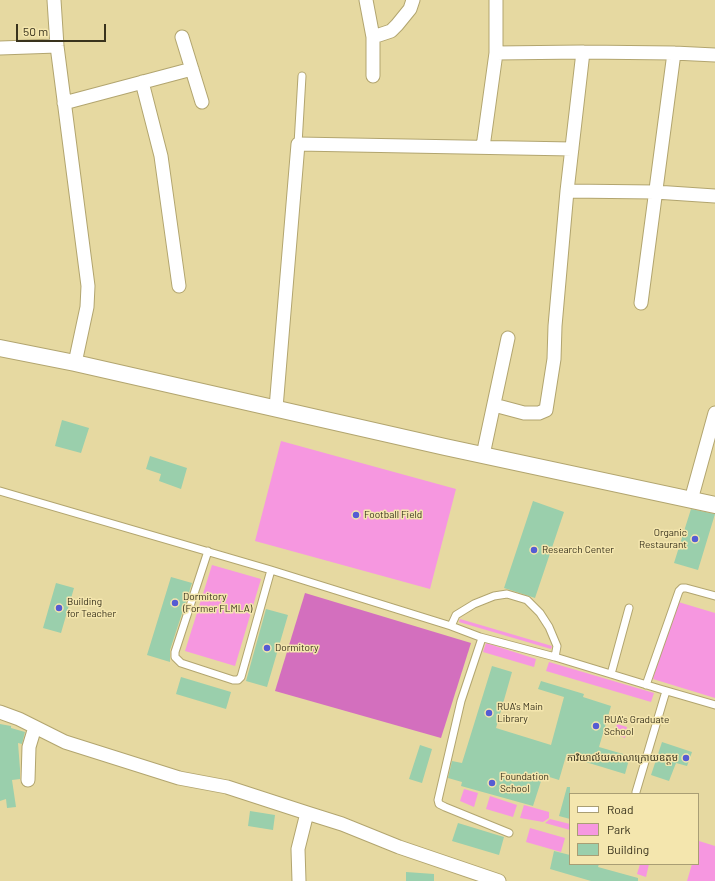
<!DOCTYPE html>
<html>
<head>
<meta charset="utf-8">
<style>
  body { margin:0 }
  #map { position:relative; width:715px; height:881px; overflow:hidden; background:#e6d9a1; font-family:Barlow,sans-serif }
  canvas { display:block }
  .legend { position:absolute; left:569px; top:793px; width:130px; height:72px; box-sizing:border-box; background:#f4e6ae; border:1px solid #a99e74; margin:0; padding:5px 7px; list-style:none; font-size:12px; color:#39331d }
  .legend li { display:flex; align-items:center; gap:8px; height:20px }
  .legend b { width:20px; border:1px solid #a99e74 }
  .scale { position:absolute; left:16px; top:24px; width:90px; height:18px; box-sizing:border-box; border:2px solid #39331d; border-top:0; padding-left:5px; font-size:12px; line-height:14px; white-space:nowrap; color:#39331d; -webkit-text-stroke:3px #f4e6ae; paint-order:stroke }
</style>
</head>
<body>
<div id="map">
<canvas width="715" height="881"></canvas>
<ul class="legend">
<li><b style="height:5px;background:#fff"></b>Road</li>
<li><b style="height:11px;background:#f697e0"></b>Park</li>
<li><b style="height:11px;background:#9acfac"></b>Building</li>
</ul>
<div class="scale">50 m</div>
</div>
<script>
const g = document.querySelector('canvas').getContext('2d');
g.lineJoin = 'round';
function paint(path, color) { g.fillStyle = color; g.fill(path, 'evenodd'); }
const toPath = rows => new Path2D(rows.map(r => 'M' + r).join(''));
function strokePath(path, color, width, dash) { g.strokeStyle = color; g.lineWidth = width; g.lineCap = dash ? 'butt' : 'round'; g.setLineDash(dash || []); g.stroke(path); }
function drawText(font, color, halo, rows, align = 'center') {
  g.font = font + ' Barlow,"Noto Sans Khmer",sans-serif'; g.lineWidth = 3; g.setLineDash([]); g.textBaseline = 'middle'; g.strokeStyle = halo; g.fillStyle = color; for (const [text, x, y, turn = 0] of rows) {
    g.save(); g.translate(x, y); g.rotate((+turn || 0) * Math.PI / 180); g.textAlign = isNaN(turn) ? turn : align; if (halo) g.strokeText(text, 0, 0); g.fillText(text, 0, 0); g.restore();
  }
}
const green = toPath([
  [281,441,456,489,430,589,255,541],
  [212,565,261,579,235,666,185,651],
  [675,601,715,613,715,698,653,679],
  [460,619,552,646,551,649,459,622],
  [486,643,536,659,534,667,483,652],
  [549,662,654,693,651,702,546,671],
  [617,724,627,727,625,738,614,734],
  [464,789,478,793,474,807,460,801],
  [490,796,517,805,513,817,486,809],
  [524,805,549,812,549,818,543,822,520,818],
  [550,819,570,824,570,830,545,823],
  [530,828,565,838,561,852,526,842],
  [699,841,715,846,715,881,687,881,692,864,698,864],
  [640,864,649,864,646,877,637,874]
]);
const forest = toPath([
  [305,593,471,643,441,738,275,691]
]);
const building = toPath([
  [62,420,89,428,81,453,55,446],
  [150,456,187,468,181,489,159,481,161,474,146,469],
  [533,501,564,512,535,598,504,588],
  [691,509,715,514,698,570,674,563],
  [171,577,192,583,170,650,170,662,147,655],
  [56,583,74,588,61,633,43,628],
  [266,609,288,615,267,687,246,681],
  [492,666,512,672,496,728,551,745,564,697,538,689,541,681,584,694,583,697,611,706,599,747,630,756,625,774,566,756,559,780,543,775,533,806,461,786,462,782,448,778,452,761,462,763],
  [181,677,231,692,226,709,176,694],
  [0,724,11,726,11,728,25,732,22,744,18,743,20,769,20,779,12,780,16,807,7,808,6,799,0,801],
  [662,742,692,752,687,766,676,763,669,781,651,775],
  [420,745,432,749,422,783,409,779],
  [567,787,570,787,570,819,559,816],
  [250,811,275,815,273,830,248,826],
  [458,823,504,837,499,855,452,841],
  [554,851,570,855,570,864,599,864,598,867,638,878,638,881,591,881,550,869],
  [406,872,434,874,434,881,406,881]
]);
const service = toPath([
  [298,144,302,76],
  [0,491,271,570,451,626,480,637,555,657,660,689,715,705],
  [208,551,175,652,175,657,181,663,233,680,238,680,241,677,271,570],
  [451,626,456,615,474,604,494,596,507,594,527,600,540,613,549,627,557,646,555,657],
  [482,638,461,701,438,800,439,804,445,807,509,833],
  [611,674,629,608],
  [646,685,679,591,682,588,686,588,715,596],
  [636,792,666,691]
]);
const minor = toPath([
  [54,0,57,46,88,286,87,307,75,363],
  [366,0,373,37,373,76],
  [182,37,202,102],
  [373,37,391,31,397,25,410,9,413,0],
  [0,48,57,46],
  [496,53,583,52,674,53,715,55],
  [142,82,161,156,179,286],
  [64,103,192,69],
  [483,147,496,53,496,0],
  [567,191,655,192,715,196],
  [641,303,674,53],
  [494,405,524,413,539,413,546,410,554,359,555,326,567,191,583,52],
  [276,408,298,144,572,149],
  [483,455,508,338],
  [691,500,715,413],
  [0,712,19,719,65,742,179,778,227,787,307,813,342,824,399,847,499,881],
  [28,780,29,747,35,727],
  [299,881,298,849,307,813]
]);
const tertiary = toPath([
  [0,348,75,363,445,447,715,505]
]);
const markers = [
  [356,515,4,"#555cd3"],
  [695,539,4,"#555cd3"],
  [534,550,4,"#555cd3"],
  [175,603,4,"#555cd3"],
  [59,608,4,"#555cd3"],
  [267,648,4,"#555cd3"],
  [489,713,4,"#555cd3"],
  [596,726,4,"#555cd3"],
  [686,758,4,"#555cd3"],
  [492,783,4,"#555cd3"]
];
const poiNames = [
  ["Football Field",364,515],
  ["Organic",687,533,"right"],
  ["Restaurant",687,545,"right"],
  ["Research Center",542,550],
  ["Dormitory",183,597],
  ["(Former FLMLA)",183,609],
  ["Building",67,602],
  ["for Teacher",67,614],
  ["Dormitory",275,648],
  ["RUA's Main",497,707],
  ["Library",497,719],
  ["RUA's Graduate",604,720],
  ["School",604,732],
  ["ការិយាល័យសាលាក្រោយឧត្តម",678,758,"right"],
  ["Foundation",500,777],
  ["School",500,789]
];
paint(green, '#f697e0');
paint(forest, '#d36fbe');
paint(building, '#9acfac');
strokePath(service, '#b2a56f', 9);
strokePath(minor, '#b2a56f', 15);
strokePath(tertiary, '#b2a56f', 18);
strokePath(service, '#fff', 7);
strokePath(minor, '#fff', 13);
strokePath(tertiary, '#fff', 16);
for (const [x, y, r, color] of markers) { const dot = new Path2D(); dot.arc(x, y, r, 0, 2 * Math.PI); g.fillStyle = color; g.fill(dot); strokePath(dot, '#f4e6ae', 1.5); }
drawText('10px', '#39331d', '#f4e6ae', poiNames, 'left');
</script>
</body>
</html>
